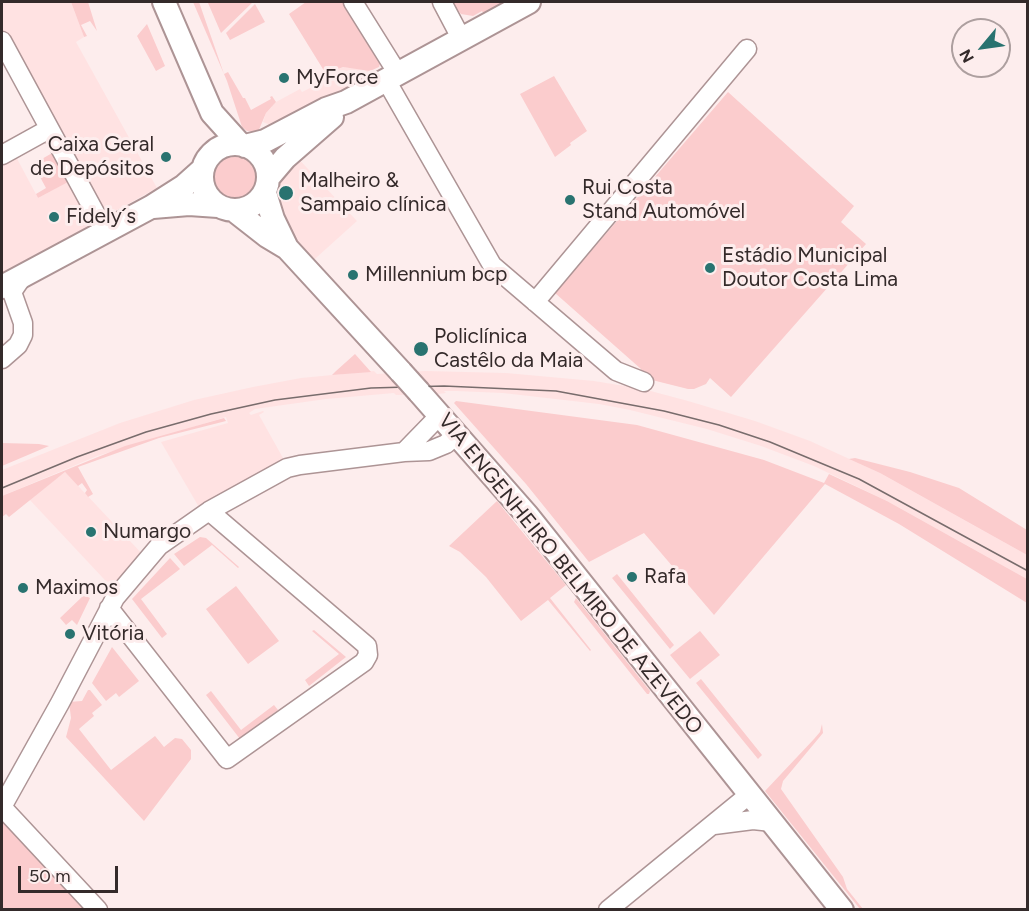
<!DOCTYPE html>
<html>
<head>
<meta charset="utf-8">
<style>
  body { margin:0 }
  #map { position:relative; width:1029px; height:911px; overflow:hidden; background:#fdeded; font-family:Figtree,sans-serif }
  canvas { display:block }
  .frame { position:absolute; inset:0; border:3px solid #342a2a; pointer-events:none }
  .north { position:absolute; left:951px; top:18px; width:60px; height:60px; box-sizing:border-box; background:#fdeded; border:2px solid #ad9f9f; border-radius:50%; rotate:241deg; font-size:16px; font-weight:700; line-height:24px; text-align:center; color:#342a2a }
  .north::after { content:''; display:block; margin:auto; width:21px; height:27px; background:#297370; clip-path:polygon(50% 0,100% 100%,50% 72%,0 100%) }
  .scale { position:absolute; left:18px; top:866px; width:100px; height:27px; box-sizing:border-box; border:3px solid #342a2a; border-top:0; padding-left:8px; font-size:18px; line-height:21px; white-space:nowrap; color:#342a2a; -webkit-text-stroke:4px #fdeded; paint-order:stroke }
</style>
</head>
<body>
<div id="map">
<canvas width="1029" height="911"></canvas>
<div class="frame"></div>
<div class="north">N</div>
<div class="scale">50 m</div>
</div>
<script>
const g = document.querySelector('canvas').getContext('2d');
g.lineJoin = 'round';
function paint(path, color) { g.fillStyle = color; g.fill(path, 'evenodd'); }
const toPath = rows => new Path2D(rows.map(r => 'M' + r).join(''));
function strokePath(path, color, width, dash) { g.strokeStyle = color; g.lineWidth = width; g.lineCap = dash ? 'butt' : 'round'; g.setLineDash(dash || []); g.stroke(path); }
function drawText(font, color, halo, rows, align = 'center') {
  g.font = font + ' Figtree,sans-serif'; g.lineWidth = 6; g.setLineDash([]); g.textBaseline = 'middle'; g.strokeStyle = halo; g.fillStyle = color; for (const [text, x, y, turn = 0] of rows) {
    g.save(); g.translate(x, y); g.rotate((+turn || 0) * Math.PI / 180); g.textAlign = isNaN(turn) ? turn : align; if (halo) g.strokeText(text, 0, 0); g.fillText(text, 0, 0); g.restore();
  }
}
const built = toPath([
  [2,2,71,2,84,37,76,42,157,188,117,210,108,211,100,208,2,31],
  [343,67,374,70,375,73,264,134,268,124,263,122,266,113,276,102,300,89,302,92,316,85,315,82,319,78],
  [13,151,38,198,75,178,104,231,6,283,2,274,2,158],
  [293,153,357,221,307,266,289,247,271,180],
  [374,371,377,374,425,371,506,373,594,381,643,389,688,401,755,421,810,441,880,473,1027,555,1027,579,887,501,814,466,761,446,707,429,630,410,599,404,503,393,456,391,444,391,446,393,438,394,396,395,394,393,326,399,255,409,249,413,251,415,263,411,264,412,259,415,288,467,203,514,161,442,228,423,226,417,97,456,2,496,2,470,120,423,194,400,253,387,301,378],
  [65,472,146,558,117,593,29,499]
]);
const green = toPath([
  [71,2,88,2,97,31,90,21,81,25,87,36,84,37],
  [193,2,199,2,224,74,228,72,243,98,245,98,251,110,271,99,270,97,272,96,276,102,266,113,258,132,247,131,242,127,227,81],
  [210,2,253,2,221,33,208,3],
  [306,2,345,2,381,60,379,67,370,71,343,67,326,74,289,14],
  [451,2,508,2,484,14,482,11,473,16,461,14],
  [255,4,265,22,230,40,226,33],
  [147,24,165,66,156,71,137,36],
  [554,76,587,131,570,143,571,145,555,157,520,94],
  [728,92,854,206,841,222,866,244,731,397,710,378,706,384,694,389,688,389,652,380,644,382,641,369,555,293],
  [54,152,70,181,38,198,36,194,46,188,33,164],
  '209 177a25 25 0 1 1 50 0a25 25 0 1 1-50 0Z',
  [355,354,371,372,332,375,336,371],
  [456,401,637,425,764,460,824,483,829,474,887,501,1027,579,1027,603,899,524,825,484,714,615,644,533,589,562,526,484,454,403],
  [224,418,226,421,159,438,78,467,93,494,88,497,85,493,87,490,82,483,78,486,65,472,9,517,6,514,2,517,2,496,125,446],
  [2,443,39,444,49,446,2,466],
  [855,458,910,472,959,488,1027,530,1027,555,880,473,849,459],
  [497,501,566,585,550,598,591,650,590,651,548,600,521,621,486,577,460,552,449,546],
  [200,537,206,538,239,567,238,568,212,545,184,566,174,554],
  [170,558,180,569,141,599,167,634,162,638,132,599],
  [617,574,674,645,670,649,612,578],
  [236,586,279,641,248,664,206,609],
  [84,595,90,598,77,625,72,620,66,625,60,618],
  [576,598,650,691,649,694,647,694,574,602],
  [314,630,346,657,309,686,305,680,339,654,312,631],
  [700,631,720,655,690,679,670,655],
  [112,647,139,681,119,697,116,693,106,701,92,683],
  [701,679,762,755,758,759,696,683],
  [88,690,90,690,102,705,92,713,94,716,79,729,111,770,155,736,164,747,175,738,182,739,191,750,191,759,144,821,66,737,71,718,69,702,82,701],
  [211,691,241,730,274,705,278,710,240,739,206,695],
  [822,724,823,733,783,781,781,789,843,877,847,889,863,909,860,909,765,791,814,739,820,732],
  [2,818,88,909,2,909]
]);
const minor = toPath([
  [353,2,398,74],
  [442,2,461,38],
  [2,41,105,231],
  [386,80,492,265,616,371,644,382],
  [2,155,49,129],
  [535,302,747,49],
  [2,359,18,345,23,335,23,323,12,292,23,276],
  [404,452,440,415],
  [109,608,227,759,364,662,368,655,367,646,209,511],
  [2,807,60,703,115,598,159,546,209,511,287,468,300,465,404,452,429,451,446,444,457,434],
  [2,807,98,910],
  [714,825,753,820,772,822],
  [608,910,750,794]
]);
const major = toPath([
  [164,2,212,113,240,144],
  '202 177a33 33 0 1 1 66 0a33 33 0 1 1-66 0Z',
  [245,146,265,141,326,109,346,102,529,2],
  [268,178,285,158,332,117],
  [265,193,273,219,287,248,401,372],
  [153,207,189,204,218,206],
  [235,211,267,236,287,248],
  [2,287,151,207,184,186,203,169],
  [419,392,528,516,842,910]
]);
const tram = toPath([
  [2,488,77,457,146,432,211,414,275,400,371,388,444,386,556,391,664,411,719,425,770,442,859,479,1028,571]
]);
const majorBridge = toPath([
  [401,372,419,392]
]);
const markers = [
  [284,78,6,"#297370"],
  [166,157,6,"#297370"],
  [286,193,8,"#297370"],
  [570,200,6,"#297370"],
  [54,217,6,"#297370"],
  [710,268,6,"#297370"],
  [353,275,6,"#297370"],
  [421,349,8,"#297370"],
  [91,532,6,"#297370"],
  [632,577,6,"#297370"],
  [23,588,6,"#297370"],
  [70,634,6,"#297370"]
];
const poiNames = [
  ["MyForce",296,78],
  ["Caixa Geral",154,145,"right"],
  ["de Depósitos",154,169,"right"],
  ["Malheiro &",300,181],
  ["Sampaio clínica",300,205],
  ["Rui Costa",582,188],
  ["Stand Automóvel",582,212],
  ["Fidely´s",66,217],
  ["Estádio Municipal",722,256],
  ["Doutor Costa Lima",722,280],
  ["Millennium bcp",365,275],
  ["Policlínica",434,337],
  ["Castêlo da Maia",434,361],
  ["Numargo",103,532],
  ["Rafa",644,577],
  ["Maximos",35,588],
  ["Vitória",82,634]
];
const streetNames = [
  ["VIA ENGENHEIRO BELMIRO DE AZEVEDO",570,574,51]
];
paint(built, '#ffe2e2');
paint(green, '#fbcccd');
strokePath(minor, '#ad9495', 21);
strokePath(major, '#ad9495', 26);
strokePath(minor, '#fff', 18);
strokePath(major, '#fff', 22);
strokePath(tram, '#786c6c', 1.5);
strokePath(majorBridge, '#ad9495', 26, []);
strokePath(majorBridge, '#fff', 22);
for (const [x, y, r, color] of markers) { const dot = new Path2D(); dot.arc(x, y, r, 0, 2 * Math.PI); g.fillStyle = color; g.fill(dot); strokePath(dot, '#fdeded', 2); }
drawText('21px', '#342a2a', '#fdeded', poiNames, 'left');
drawText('21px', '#342a2a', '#fdeded', streetNames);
</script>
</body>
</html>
